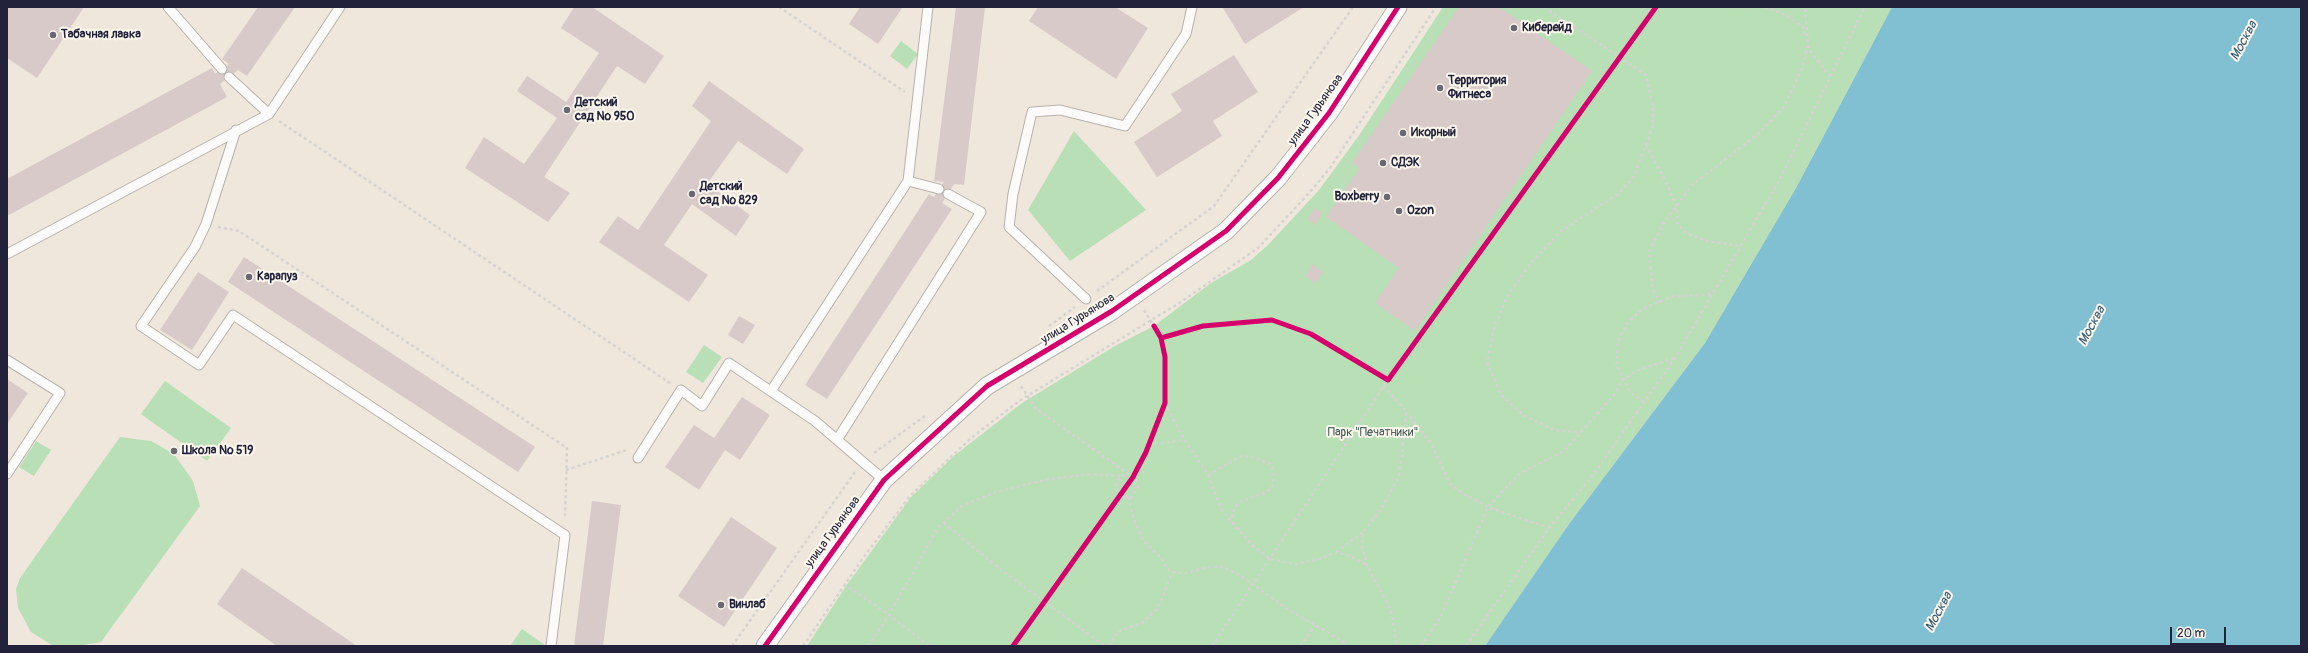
<!DOCTYPE html>
<html>
<head>
<meta charset="utf-8">
<style>
  body { margin:0 }
  #map { position:relative; width:2308px; height:653px; overflow:hidden; background:#efe7db; font-family:Pangolin,sans-serif }
  canvas { display:block }
  .frame { position:absolute; inset:0; border:8px solid #22223b; pointer-events:none }
  .scale { position:absolute; left:2170px; top:627px; width:56px; height:18px; box-sizing:border-box; border:2px solid #22223b; border-top:0; padding-left:5px; font-size:12px; line-height:14px; white-space:nowrap; color:#22223b; -webkit-text-stroke:3px #fbf7ec; paint-order:stroke }
</style>
</head>
<body>
<div id="map">
<canvas width="2308" height="653"></canvas>
<div class="frame"></div>
<div class="scale">20 m</div>
</div>
<script>
const g = document.querySelector('canvas').getContext('2d');
g.lineJoin = 'round';
function paint(path, color) { g.fillStyle = color; g.fill(path, 'evenodd'); }
const toPath = rows => new Path2D(rows.map(r => 'M' + r).join(''));
function strokePath(path, color, width, dash) { g.strokeStyle = color; g.lineWidth = width; g.lineCap = dash ? 'butt' : 'round'; g.setLineDash(dash || []); g.stroke(path); }
function drawText(font, color, halo, rows, align = 'center') {
  g.font = font + ' Pangolin,sans-serif'; g.lineWidth = 4; g.setLineDash([]); g.textBaseline = 'middle'; g.strokeStyle = halo; g.fillStyle = color; for (const [text, x, y, turn = 0] of rows) {
    g.save(); g.translate(x, y); g.rotate((+turn || 0) * Math.PI / 180); g.textAlign = isNaN(turn) ? turn : align; if (halo) g.strokeText(text, 0, 0); g.fillText(text, 0, 0); g.restore();
  }
}
const green = toPath([
  [1443,7,1892,7,1796,188,1705,343,1569,524,1485,646,807,646,846,586,911,497,955,455,1022,403,1115,346,1154,326,1211,283,1251,260,1268,245,1319,190,1360,134],
  [901,41,918,54,907,69,890,56],
  [1074,131,1146,210,1070,261,1028,210],
  [704,345,722,357,703,383,686,372],
  [165,381,231,428,207,461,141,414],
  [120,437,151,441,174,454,193,481,200,506,101,642,78,646,52,645,31,632,18,608,16,589,20,578],
  [36,441,51,450,34,476,19,467],
  [522,629,545,645,545,646,510,646]
]);
const water = toPath([
  [1892,7,2301,7,2301,646,1485,646,1569,524,1705,343,1796,188]
]);
const building = toPath([
  [7,7,84,7,37,78,7,58],
  [258,7,295,7,247,76,238,70,220,84,227,97,7,216,7,179,212,68,215,74,229,64,222,59],
  [574,7,592,7,664,56,645,84,617,66,544,177,570,193,548,222,465,168,484,137,524,164,557,118,517,91,527,76,566,102,599,53,561,28],
  [860,7,901,7,902,8,878,44,849,24],
  [956,7,985,7,964,185,954,184,942,203,952,209,827,399,805,385,929,194,934,197,944,182,934,181],
  [1038,7,1115,7,1148,28,1116,79,1029,21],
  [1224,7,1304,7,1245,44,1223,8],
  [1459,7,1499,7,1592,71,1415,331,1375,303,1399,268,1326,217,1360,168,1352,163],
  [1234,55,1258,92,1213,121,1222,136,1157,177,1134,142,1182,111,1171,94],
  [709,81,804,149,787,174,738,141,707,184,750,215,736,236,692,204,664,245,708,275,689,302,599,242,618,216,638,230,711,121,692,106],
  [1315,208,1323,213,1315,225,1307,219],
  [244,257,535,447,518,472,228,282],
  [1313,264,1323,272,1315,284,1305,276],
  [198,272,229,292,192,350,160,330],
  [739,316,755,325,743,344,728,335],
  [7,379,28,393,7,424],
  [742,397,770,415,740,460,725,450,699,490,665,467,694,425,714,438],
  [592,501,621,505,603,646,574,646],
  [731,517,777,548,724,627,678,596],
  [242,568,357,646,277,646,217,604]
]);
const path = toPath([
  [779,7,905,92],
  [1544,7,1646,75,1653,107,1653,126,1634,176,1618,194,1561,231,1530,264,1507,297,1494,328,1487,362,1501,395,1523,415,1554,430,1581,432],
  [1726,7,1752,7],
  [1765,7,1786,15,1803,27,1806,37],
  [1808,45,1811,52,1831,77],
  [279,121,670,383],
  [1646,145,1665,180,1677,207,1677,223,1686,233,1707,241,1741,246],
  [218,227,239,231,567,448,565,519],
  [1097,291,1214,206,1353,7],
  [1661,303,1653,290,1649,252,1663,224,1692,185,1757,135,1784,107,1802,69,1808,44,1805,7],
  [1144,310,1154,326],
  [1049,326,1075,307],
  [1021,386,1035,408,1133,477,1136,480,1138,487,1132,497,1123,497,1117,492,1116,485,1121,476,1127,474],
  [1383,386,1406,411,1402,457,1399,476,1382,508,1363,532,1362,545,1367,565,1391,610,1397,646],
  [1644,402,1630,392,1616,364,1618,342,1626,325,1642,309,1671,297,1712,294],
  [1165,403,1182,436,1208,475,1221,509,1251,544,1270,559,1296,564,1319,559,1336,552,1350,556,1367,565],
  [1406,412,1431,443,1450,484,1464,494,1488,507,1549,528],
  [1149,445,1184,440],
  [874,453,925,416],
  [566,470,627,450],
  [1208,475,1241,456,1256,458,1270,464,1274,472,1272,488,1262,494,1239,502,1235,508,1230,521],
  [1129,497,1133,517,1143,540,1162,559,1167,569,1172,572,1187,573,1207,567,1222,567,1238,574,1286,608,1341,640,1347,646],
  [944,523,1000,569,1105,646],
  [1336,552,1363,532],
  [844,584,888,614,929,646],
  [732,646,855,472],
  [803,646,863,558,910,496,971,438,1022,399,1181,302,1258,248,1310,192,1330,168,1436,7],
  [868,646,886,620,938,528,962,506,996,492,1049,479,1092,474,1121,476],
  [1109,646,1117,632,1143,622,1156,610,1163,597,1172,572],
  [1212,646,1388,380],
  [1300,646,1315,626],
  [1421,646,1441,616,1488,507,1519,474,1565,450,1613,396,1623,380,1636,371,1674,358],
  [1466,646,1549,528,1593,475,1675,358,1779,181,1865,7]
]);
const service = toPath([
  [168,7,222,69],
  [229,77,269,114],
  [236,130,206,224,195,247,141,326,199,365,233,315,565,535,551,646],
  [908,181,939,189],
  [7,254,269,114,340,7],
  [1086,299,1009,227,1013,194,1032,112,1060,110,1125,126,1186,34,1192,7],
  [7,360,60,393,7,474],
  [771,391,908,181,928,7],
  [837,440,981,212,948,194],
  [638,458,681,390,702,406,729,363,815,421,884,480]
]);
const minor = toPath([
  [765,646,884,480,987,386,1112,311,1226,231,1278,178,1329,113,1398,7]
]);
const cycleway = toPath([
  [1161,338,1203,326,1272,320,1311,334,1388,380,1656,7],
  [765,646,884,480,987,386,1112,311,1226,231,1278,178,1329,113,1398,7],
  [1013,646,1133,477,1146,452,1165,403,1165,357,1161,338,1154,326]
]);
const markers = [
  [1514,28,4,"#6a6773"],
  [53,35,4,"#6a6773"],
  [1440,88,4,"#6a6773"],
  [567,110,4,"#6a6773"],
  [1403,133,4,"#6a6773"],
  [1383,163,4,"#6a6773"],
  [692,194,4,"#6a6773"],
  [1387,197,4,"#6a6773"],
  [1399,211,4,"#6a6773"],
  [249,277,4,"#6a6773"],
  [174,451,4,"#6a6773"],
  [721,605,4,"#6a6773"]
];
const poiNames = [
  ["Киберейд",1522,28],
  ["Табачная лавка",61,35],
  ["Территория",1448,81],
  ["Фитнеса",1448,95],
  ["Детский",575,103],
  ["сад № 950",575,117],
  ["Икорный",1411,133],
  ["СДЭК",1391,163],
  ["Детский",700,187],
  ["сад № 829",700,201],
  ["Boxberry",1379,197,"right"],
  ["Ozon",1407,211],
  ["Карапуз",257,277],
  ["Школа № 519",182,451],
  ["Винлаб",729,605]
];
const streetNames = [
  ["улица Гурьянова",1316,110,-54],
  ["улица Гурьянова",1078,319,-32],
  ["улица Гурьянова",833,532,-54]
];
const parkNames = [
  ["Парк \"Печатники\"",1373,433]
];
const waterNames = [
  ["Москва",2244,41,-62],
  ["Москва",2092,326,-62],
  ["Москва",1939,612,-62]
];
paint(green, '#b8dfb6');
paint(water, '#80c0d2');
paint(building, '#d8cac8');
strokePath(service, '#b7b2ad', 11);
strokePath(minor, '#b7b2ad', 19);
strokePath(path, '#d5d3d1', 2.5, [3, 3]);
strokePath(service, '#fdfbfa', 9);
strokePath(minor, '#fdfbfa', 17);
strokePath(cycleway, '#d6006c', 5);
for (const [x, y, r, color] of markers) { const dot = new Path2D(); dot.arc(x, y, r, 0, 2 * Math.PI); g.fillStyle = color; g.fill(dot); strokePath(dot, '#fbf7ec', 1.5); }
drawText('bold 12px', '#22223b', '#fbf7ec', poiNames, 'left');
drawText('12px', '#22223b', '#fbf7ec', streetNames);
drawText('12px', '#425957', '#fbf7ec', parkNames);
drawText('italic 13px', '#345a76', '#fbf7ec', waterNames);
</script>
</body>
</html>
